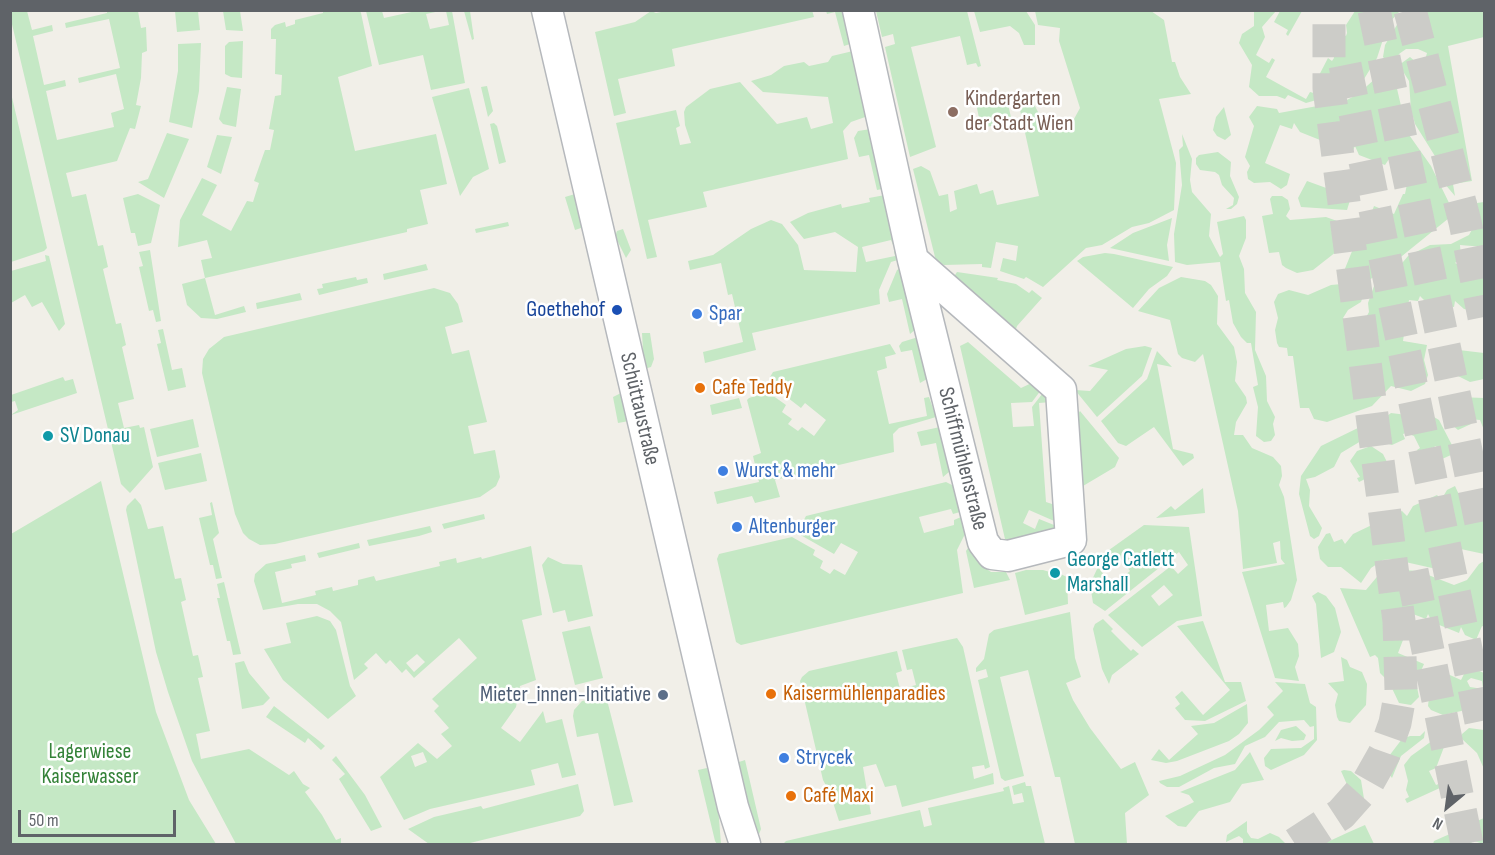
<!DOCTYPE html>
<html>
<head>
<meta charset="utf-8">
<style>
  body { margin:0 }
  #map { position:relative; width:1495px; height:855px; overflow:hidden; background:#f1efe8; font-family:"Sofia Sans Condensed",sans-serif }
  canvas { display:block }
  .frame { position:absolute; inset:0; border:12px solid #5f6368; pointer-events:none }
  .north { position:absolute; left:1417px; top:777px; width:60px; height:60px; -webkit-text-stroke:4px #fff; paint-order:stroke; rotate:209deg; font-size:16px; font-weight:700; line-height:24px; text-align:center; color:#5f6368 }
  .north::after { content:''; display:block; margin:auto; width:21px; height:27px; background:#5f6368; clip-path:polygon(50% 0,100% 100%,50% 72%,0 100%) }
  .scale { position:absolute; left:18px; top:810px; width:158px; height:27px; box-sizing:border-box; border:3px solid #5f6368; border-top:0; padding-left:8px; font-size:18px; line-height:21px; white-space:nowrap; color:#5f6368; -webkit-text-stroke:4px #fff; paint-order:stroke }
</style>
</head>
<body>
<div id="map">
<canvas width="1495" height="855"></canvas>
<div class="frame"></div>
<div class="north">N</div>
<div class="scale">50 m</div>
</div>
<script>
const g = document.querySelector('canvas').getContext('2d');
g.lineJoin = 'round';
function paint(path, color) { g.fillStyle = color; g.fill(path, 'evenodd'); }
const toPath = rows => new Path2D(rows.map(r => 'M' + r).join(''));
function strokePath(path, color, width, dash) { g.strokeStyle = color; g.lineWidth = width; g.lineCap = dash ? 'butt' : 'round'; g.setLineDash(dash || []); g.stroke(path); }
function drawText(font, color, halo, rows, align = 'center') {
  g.font = font + ' "Sofia Sans Condensed",sans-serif'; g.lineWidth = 5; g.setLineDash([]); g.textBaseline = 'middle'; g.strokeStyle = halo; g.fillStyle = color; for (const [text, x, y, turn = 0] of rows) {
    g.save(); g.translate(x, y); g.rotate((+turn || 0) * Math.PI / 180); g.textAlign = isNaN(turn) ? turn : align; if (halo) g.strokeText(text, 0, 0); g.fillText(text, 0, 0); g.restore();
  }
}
const green = toPath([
  [10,11,27,11,32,30,52,25,53,31,33,36,44,85,65,80,66,86,46,91,57,140,114,127,111,113,124,109,116,74,79,83,78,78,120,68,109,19,66,28,65,23,107,13,107,11,138,11,141,28,146,27,147,51,142,53,141,78,136,105,141,106,135,129,130,128,117,161,66,173,72,197,86,194,98,246,103,245,108,267,103,269,116,324,121,323,126,345,122,347,134,399,118,403,124,428,139,425,140,428,144,427,153,467,130,493,121,484,11,20],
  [175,11,198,11,200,30,177,32],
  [223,11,240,11,243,31,226,30],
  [323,11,360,11,361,13,372,66,338,77,355,151,436,134,447,184,420,190,428,224,407,229,407,232,205,278,215,315,244,306,246,312,217,319,201,318,187,305,182,284,205,278,201,260,212,258,207,240,178,247,180,220,202,178,217,185,202,215,231,231,247,201,253,202,259,183,254,181,265,150,270,150,274,130,269,129,275,96,281,95,282,75,275,74,276,39,271,39,271,29,275,25,285,22,286,27,295,24,295,20,323,13],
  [366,11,382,11,384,18,416,11,440,11,426,14,430,29,449,25,446,11,452,11,465,83,431,90,423,55,379,65],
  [464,11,470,11,474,39,472,40],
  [666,11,812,10,814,17,672,49,675,66,618,79,626,113,614,116,595,32,635,22,651,11,656,13],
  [826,11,844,11,850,44,844,46,835,12,827,14],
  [876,11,967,11,981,66,978,67,976,63,967,65,960,36,911,47,936,147,910,157,885,47,895,44,893,34,882,37],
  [974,11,1026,11,1035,25,1035,45,1024,45,1019,33,1010,26,980,32],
  [1035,11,1151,11,1164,20,1172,62,1175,62,1180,77,1191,94,1159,99,1176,163,1174,210,1149,223,1132,227,1102,245,1086,248,1043,287,1026,277,1024,279,1000,271,1003,258,1016,261,1018,246,996,242,991,268,982,267,982,264,944,265,936,261,913,169,921,166,930,171,939,196,948,194,950,212,957,209,954,191,977,184,980,194,993,190,997,205,1039,196,1020,110,1014,111,1010,94,1033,102,1041,118,1056,126,1063,126,1074,119,1080,108,1059,41,1060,28,1038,25],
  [1254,11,1276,11,1262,27,1265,37,1256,55,1269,63,1272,58,1275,60,1266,77,1306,99,1310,92,1314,93,1315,83,1328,58,1332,61,1334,58,1333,50,1342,34,1346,36,1347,33,1346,25,1355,11,1400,11,1388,24,1377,58,1364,79,1343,95,1333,98,1331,92,1327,97,1306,103,1288,95,1285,99,1277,96,1259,96,1249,87,1252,65,1239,43,1242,34,1254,26],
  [1280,11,1302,11,1288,36,1286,34,1288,30,1274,22],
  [1412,11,1484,11,1484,37,1448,46,1472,181,1453,184,1455,196,1444,183,1438,161,1415,124,1411,110,1409,81,1399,65,1410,57,1423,68,1427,53,1418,49,1406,49,1399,54,1395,64,1390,65,1383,57,1385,45,1398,23],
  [243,41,242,78,231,77,225,74,225,46,229,42],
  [201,43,199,91,192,128,169,122,178,71,178,44],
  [853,51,868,116,851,122,843,131,848,159,703,192,707,207,648,220,657,257,647,259,616,123,676,110,680,126,676,128,680,145,691,143,685,125,684,112,686,107,710,89,740,82,777,124,807,117,811,129,833,123,828,97,763,92,751,81,771,75,784,66,804,62,809,66,828,62,832,56],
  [1385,75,1395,80,1407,132,1431,166,1452,209,1449,218,1381,273,1367,281,1356,280,1344,271,1368,212,1371,214,1374,206,1394,214,1403,194,1405,194,1408,179,1402,171,1392,167,1389,159,1385,165,1359,155,1355,146,1352,152,1332,145,1328,136,1325,142,1300,132,1294,123,1292,129,1280,125,1265,163,1290,174,1287,185,1281,189,1270,182,1254,183,1248,179,1247,172,1250,166,1245,157,1254,126,1249,117,1257,106,1277,109,1279,113,1345,101,1358,94,1377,77],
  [487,86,493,111,488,117,481,87],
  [227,87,241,89,236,127,223,124,219,119],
  [469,88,489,169,473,177,460,196,432,97],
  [11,93,47,248,44,251,11,262],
  [1006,95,1012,122,981,128,976,103],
  [1224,107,1231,135,1225,140,1217,136,1213,130,1216,117],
  [494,123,497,126,506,162,499,164,490,124],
  [871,129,882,189,877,190,869,155,859,157,854,138,858,131],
  [167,133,189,139,164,198,138,182,148,179],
  [1182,134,1192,159,1190,180,1192,192,1211,214,1209,236,1220,257,1223,254,1217,222,1244,216,1246,220,1246,238,1239,256,1244,269,1245,293,1256,312,1255,350,1266,376,1267,401,1275,417,1273,424,1275,435,1271,441,1264,442,1256,436,1258,407,1253,387,1258,385,1251,343,1247,343,1241,337,1233,323,1229,300,1226,301,1220,262,1187,265,1175,262,1174,234,1182,185,1179,150,1183,146],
  [217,135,232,137,221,174,207,167],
  [1218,152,1231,162,1230,176,1239,197,1237,204,1231,209,1226,209,1233,205,1234,198,1222,185,1219,175,1215,172,1200,170,1196,164,1196,158,1199,155],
  [1307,181,1351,197,1347,210,1301,207,1298,198],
  [138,194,160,205,151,243,138,246,135,233,131,233,123,198],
  [575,194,584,227,575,230,565,197],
  [885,195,898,244,893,245,891,240,862,247,866,262,895,256,894,251,899,250,901,259,891,262,879,290,880,304,752,333,756,350,705,363,703,352,743,342,732,294,728,295,721,263,690,270,688,261,713,255,751,229,771,220,782,224,798,245,804,270,856,272,858,247,835,232,804,239,790,222,808,213,841,204,842,208,870,202,869,198],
  [1272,196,1282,196,1288,200,1290,209,1286,216,1290,220,1326,217,1337,221,1344,234,1341,248,1313,270,1297,273,1286,268,1282,265,1279,252,1269,253,1262,216,1273,214,1270,199],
  [1476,199,1477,203,1484,202,1484,247,1460,245,1461,258,1455,263,1465,268,1474,258,1484,257,1483,312,1464,309,1455,301,1454,307,1427,303,1420,296,1418,301,1409,300,1403,341,1427,345,1424,360,1428,375,1425,384,1411,391,1391,386,1372,406,1327,422,1314,419,1309,408,1300,408,1293,356,1288,356,1287,348,1279,347,1277,343,1275,330,1278,318,1274,302,1278,294,1289,290,1308,295,1331,285,1353,283,1364,293,1361,302,1348,310,1343,318,1353,328,1362,325,1369,312,1368,303,1374,286,1398,268,1408,256,1430,245,1451,244,1469,235,1480,215,1475,203],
  [1172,218,1167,245,1169,261,1110,248,1133,233],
  [508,222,509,226,476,233,475,229],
  [623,229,631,250,626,258,615,236,617,231],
  [150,250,161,321,156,322,153,310,149,311,139,267,143,266,139,252],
  [1105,253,1114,254,1173,267,1167,276,1149,289,1133,308,1077,261,1083,257],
  [45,255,49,256,65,324,59,331,42,302,32,307,25,295,11,303,11,271,46,261],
  [426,264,428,270,384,280,383,274],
  [903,267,916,329,910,334,902,299,889,302,887,294,897,270],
  [957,272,998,278,997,280,1016,284,1029,293,1032,290,1042,298,1017,326,1015,332,953,278],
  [356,277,357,280,367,278,368,283,319,295,317,289,323,288,322,284],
  [1181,277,1205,281,1211,285,1218,296,1217,324,1234,347,1237,362,1235,381,1246,397,1247,403,1236,422,1234,435,1243,435,1252,448,1273,457,1281,466,1282,476,1279,485,1284,497,1297,580,1291,600,1286,607,1284,608,1283,602,1266,605,1269,631,1288,628,1298,644,1299,656,1295,667,1299,681,1275,678,1242,572,1285,564,1281,559,1280,541,1273,543,1277,563,1243,569,1238,511,1203,354,1195,362,1182,358,1178,354,1170,320,1138,311,1159,288],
  [434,288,450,293,458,304,463,322,445,327,452,354,469,350,487,422,468,426,474,454,495,450,500,477,496,486,480,497,275,544,260,545,249,539,243,533,235,514,202,373,203,359,209,349,224,337],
  [300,293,302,300,257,309,256,303],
  [163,329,172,370,182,368,186,387,168,391,157,344,161,343,158,330],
  [642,333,650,333,654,359,651,367,644,369],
  [915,338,918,339,927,379,920,383,912,350,901,352,899,346,902,342],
  [968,342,1021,388,1038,380,1044,386,1032,402,1011,403,1013,427,1034,426,1032,407,1046,389,1051,402,1039,403,1046,502,1061,507,1061,524,1029,510,1023,523,1035,529,1039,519,1059,527,1042,540,990,543,1005,539,960,346],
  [890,344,896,354,885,357,887,368,877,371,889,424,927,416,924,398,929,397,936,417,899,428,893,434,894,452,775,480,780,497,755,503,752,496,717,504,714,492,759,482,753,456,761,453,747,400,749,398,765,393,772,395,786,405,782,412,792,419,788,424,798,431,802,427,814,436,826,420,805,403,801,408,774,387,770,377,773,372],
  [1145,346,1152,348,1142,376,1097,417,1075,390,1090,391,1108,370,1088,366,1126,349],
  [1442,348,1484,353,1484,379,1470,382,1458,376,1443,377,1439,371],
  [1157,351,1172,367,1157,364,1173,449,1193,454,1194,458,1183,466,1154,427,1126,446,1118,443,1101,421,1147,379],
  [63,377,65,381,73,379,77,393,11,415,18,410,15,401,11,402,11,395],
  [623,392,629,421,618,423,613,397],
  [1458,397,1484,398,1484,430,1480,420,1469,419,1471,424,1458,430,1444,418,1442,412,1445,404],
  [739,398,742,408,712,415,710,405],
  [1080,411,1119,458,1115,467,1083,486,1077,415],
  [1391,413,1407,415,1418,421,1434,417,1439,420,1454,449,1459,447,1460,451,1442,459,1436,446,1419,454,1417,450,1420,448,1414,436,1406,433,1403,434,1405,439,1392,445,1382,442,1376,432,1378,423],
  [193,419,199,447,157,457,150,429],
  [1362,426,1368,430,1366,438,1341,453,1334,467,1315,477,1306,479,1310,490,1309,506,1322,528,1319,536,1314,539,1310,536,1299,494,1301,476,1321,446],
  [940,427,949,472,943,477,936,443,921,446,917,432],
  [1371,446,1383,454,1388,464,1393,462,1394,465,1359,482,1357,478,1360,477,1350,461,1357,451],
  [201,453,207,481,165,490,158,463],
  [101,481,156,712,189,800,216,844,11,844,11,534],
  [946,482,954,486,960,512,953,514,951,509,919,517,924,533,954,525,954,520,961,517,965,534,957,550,963,593,741,645,736,642,717,559,719,554,792,537,815,550,813,555,823,561,820,568,830,574,834,569,845,575,858,552,841,543,834,554,797,533,806,516],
  [1455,486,1461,499,1469,496,1472,501,1484,489,1484,554,1456,548,1444,566,1432,568,1392,559,1383,560,1371,568,1361,583,1341,567,1328,567,1320,559,1318,547,1326,534,1330,533,1334,542,1342,539,1345,544,1353,534,1376,523,1379,528,1386,518,1402,511,1407,516,1413,506,1437,495,1441,500,1447,490],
  [1203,488,1205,513,1156,518,1171,506,1175,510],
  [135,498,141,505,148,529,163,526,175,579,181,578,186,600,181,602,193,656,198,655,203,677,198,678,210,731,196,734,201,759,249,749,289,775,294,771,303,784,310,788,305,792,322,815,336,840,341,838,341,844,236,844,192,761,168,692,156,652,126,510,127,506],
  [212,502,219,533,213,539,222,578,216,579,213,565,210,565,199,518,212,515,210,503],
  [484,514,485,519,444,529,442,524],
  [1144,525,1189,527,1202,616,1177,621,1142,647,1108,615,1171,566,1178,574,1188,565,1179,552,1105,611,1093,603,1090,584,1098,567,1112,586,1130,571,1121,559,1111,567,1102,555],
  [1164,585,1173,595,1159,606,1151,596],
  [430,526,432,532,419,536,369,546,367,540],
  [359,543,360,548,319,558,317,553],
  [531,546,542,615,522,620,536,680,520,686,516,707,501,728,520,742,543,711,546,723,562,719,576,775,562,778,558,763,531,770,535,785,430,809,404,820,380,777,418,743,437,759,452,746,441,734,449,728,434,711,439,706,432,699,477,658,459,638,414,678,406,669,402,673,390,660,386,664,376,653,364,664,368,668,354,680,341,622,330,611,317,604,298,604,263,610,254,581,255,574,266,564,305,555,306,561,291,564,292,568,275,572,282,603,316,595,315,591,332,587,333,591,358,585,358,580,374,576,376,581,440,566,439,562,456,558,457,563,481,557,482,559],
  [417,654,425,662,414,672,406,663],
  [423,752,427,762,415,767,411,756],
  [968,548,980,564,991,572,1006,572,1010,580,974,588,966,551],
  [548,557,563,564,582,565,593,616,568,622,565,610,553,613,542,565],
  [1484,561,1484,627,1482,626,1476,640,1465,635,1461,627,1459,633,1432,622,1428,614,1426,619,1413,614,1398,653,1424,664,1416,682,1419,697,1411,705,1399,703,1389,682,1380,673,1378,658,1375,655,1370,657,1340,588,1366,590,1381,572,1390,569,1418,571,1454,585,1467,580,1479,564],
  [1026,570,1043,570,1053,573,1054,571,1067,577,1068,604,1025,615,1015,573],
  [224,582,241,654,233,655,230,641,227,641,217,598,220,598,217,584],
  [1318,592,1326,596,1335,608,1341,632,1334,652,1321,658,1316,604,1312,596],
  [1070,612,1075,658,1081,677,1066,683,1073,700,1090,728,1121,769,1135,762,1149,795,1125,813,1127,844,1075,844,1060,777,1055,777,1028,670,1000,677,1024,776,1005,781,1001,778,978,680,988,677,986,669,976,672,976,668,984,659,989,634,994,630],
  [317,616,330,621,336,630,350,686,356,696,328,719,283,680,264,649,291,643,286,623],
  [1103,619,1113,629,1111,631,1131,651,1133,649,1139,654,1112,675,1109,684,1102,669,1093,629,1095,624],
  [1203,621,1225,682,1241,682,1246,701,1205,721,1185,720,1175,708,1180,704,1175,697,1182,691,1203,715,1230,690,1177,626],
  [590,626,603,678,575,685,562,632],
  [957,638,963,647,990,767,985,769,984,765,972,767,974,779,993,773,994,784,902,807,896,785,885,787,876,764,863,767,871,814,839,821,830,793,823,780,800,681,802,677,809,671,897,651,902,671,896,673,900,689,916,685,912,669,907,670,902,650],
  [1341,657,1347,660,1350,667,1362,672,1367,684,1366,705,1350,723,1339,721,1337,717,1335,705,1338,694,1328,683,1344,681],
  [244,661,249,673,270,698,263,705,242,709,235,663],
  [1468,666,1484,673,1484,706,1443,715,1431,710,1428,706,1429,697,1441,671,1461,680],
  [1471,678,1482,681,1483,689,1470,687,1467,681],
  [1275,682,1305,684,1310,703,1316,707,1317,740,1304,755,1271,770,1265,766,1264,758,1271,749,1301,748,1314,739,1314,726,1310,727,1304,720,1279,722,1265,737,1245,746,1235,764,1214,768,1179,787,1167,787,1160,783,1159,781,1180,776,1225,755,1259,730,1274,715,1267,707,1283,691],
  [606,696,633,802,614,806,598,733,577,737,573,716,574,710,582,701],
  [1247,704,1248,723,1239,734,1229,741,1177,761,1166,763,1151,760,1159,749,1169,760,1198,734,1191,726,1214,723],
  [274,706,318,740,325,746,321,750,308,738,305,743,266,717],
  [1296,726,1306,735,1304,740,1292,741,1281,738,1275,741,1281,730],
  [1469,728,1484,730,1484,769,1477,753,1462,739,1462,734],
  [1425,731,1424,738,1401,756,1392,778,1384,767,1386,760,1402,739,1410,736,1420,736],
  [1436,738,1443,742,1444,747,1436,768,1429,771,1436,785,1441,783,1442,787,1407,803,1405,799,1409,797,1406,790,1408,781,1404,765,1411,756],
  [1250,752,1264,780,1242,784,1230,802,1199,811,1186,827,1178,826,1165,816,1194,802,1189,795,1180,792,1235,770],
  [336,756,365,795,382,827,371,831,339,779,345,774,332,760],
  [745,760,761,829,758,837,744,800,736,763],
  [707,768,718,806,721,844,717,844,715,841,698,770],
  [1344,770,1351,771,1361,780,1365,805,1360,814,1341,771],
  [1025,782,1026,786,1031,786,1045,844,783,844,786,841,920,810,924,827,932,825,928,808,1004,791,1003,788,1009,786,1013,804,1024,802,1022,793,1014,795,1012,786],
  [578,784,584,811,580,816,466,844,429,844,408,829,434,817,481,806,483,809],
  [1484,818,1484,844,1474,841,1469,844,1461,828],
  [1247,821,1247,832,1251,838,1258,839,1270,833,1279,837,1286,844,1243,844,1243,839,1239,836,1226,842,1227,835],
  [1365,825,1374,844,1323,844,1349,832],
  [1452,833,1454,838,1458,834,1463,844,1433,844,1434,841]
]);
const highwayTunnel = toPath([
  [1374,10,1484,537],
  [1410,10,1465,222,1484,317],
  [1345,65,1484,736],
  [1412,571,1467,844],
  [1295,844,1341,814,1366,786,1384,754,1395,723,1401,690,1399,621,1329,88,1329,10]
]);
const minor = toPath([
  [547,10,733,807,745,844],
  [858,10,913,260,983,542,992,554,1008,556,1071,540,1061,390,913,260]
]);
const markers = [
  [953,112,6,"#8d6e63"],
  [617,310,6,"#1a4fb4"],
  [697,314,6,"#3f7fe0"],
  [700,388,6,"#e8710a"],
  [48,436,6,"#0f9aa8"],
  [723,471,6,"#3f7fe0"],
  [737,527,6,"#3f7fe0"],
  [1055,573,6,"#0f9aa8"],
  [771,694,6,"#e8710a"],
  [663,695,6,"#5c6f8a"],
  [784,758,6,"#3f7fe0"],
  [791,796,6,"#e8710a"]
];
const educationNames = [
  ["Kindergarten",965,99],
  ["der Stadt Wien",965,124]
];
const transitNames = [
  ["Goethehof",605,310]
];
const shopNames = [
  ["Spar",709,314],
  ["Wurst & mehr",735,471],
  ["Altenburger",749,527],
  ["Strycek",796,758]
];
const foodNames = [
  ["Cafe Teddy",712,388],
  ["Kaisermühlenparadies",783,694],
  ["Café Maxi",803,796]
];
const streetNames = [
  ["Schüttaustraße",639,409,77],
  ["Schiffmühlenstraße",962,459,76]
];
const cultureNames = [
  ["SV Donau",60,436],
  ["George Catlett",1067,560],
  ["Marshall",1067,585]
];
const serviceNames = [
  ["Mieter_innen-Initiative",651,695]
];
const parkNames = [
  ["Lagerwiese",90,752],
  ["Kaiserwasser",90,777]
];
paint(green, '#c5e8c5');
strokePath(highwayTunnel, '#ccccc8', 33, [33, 16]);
strokePath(minor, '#b5b8bc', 33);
strokePath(minor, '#fff', 30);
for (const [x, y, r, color] of markers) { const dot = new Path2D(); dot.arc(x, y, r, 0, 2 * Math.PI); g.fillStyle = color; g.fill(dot); strokePath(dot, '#fff', 2); }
drawText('22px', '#785e54', '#fff', educationNames, 'left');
drawText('22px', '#164399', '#fff', transitNames, 'right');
drawText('22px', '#366cbe', '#fff', shopNames, 'left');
drawText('22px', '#c56008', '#fff', foodNames, 'left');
drawText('22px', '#5f6368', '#fff', streetNames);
drawText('22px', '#0d838f', '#fff', cultureNames, 'left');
drawText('22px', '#4e5e75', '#fff', serviceNames, 'right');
drawText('22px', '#348238', '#fff', parkNames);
</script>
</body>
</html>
